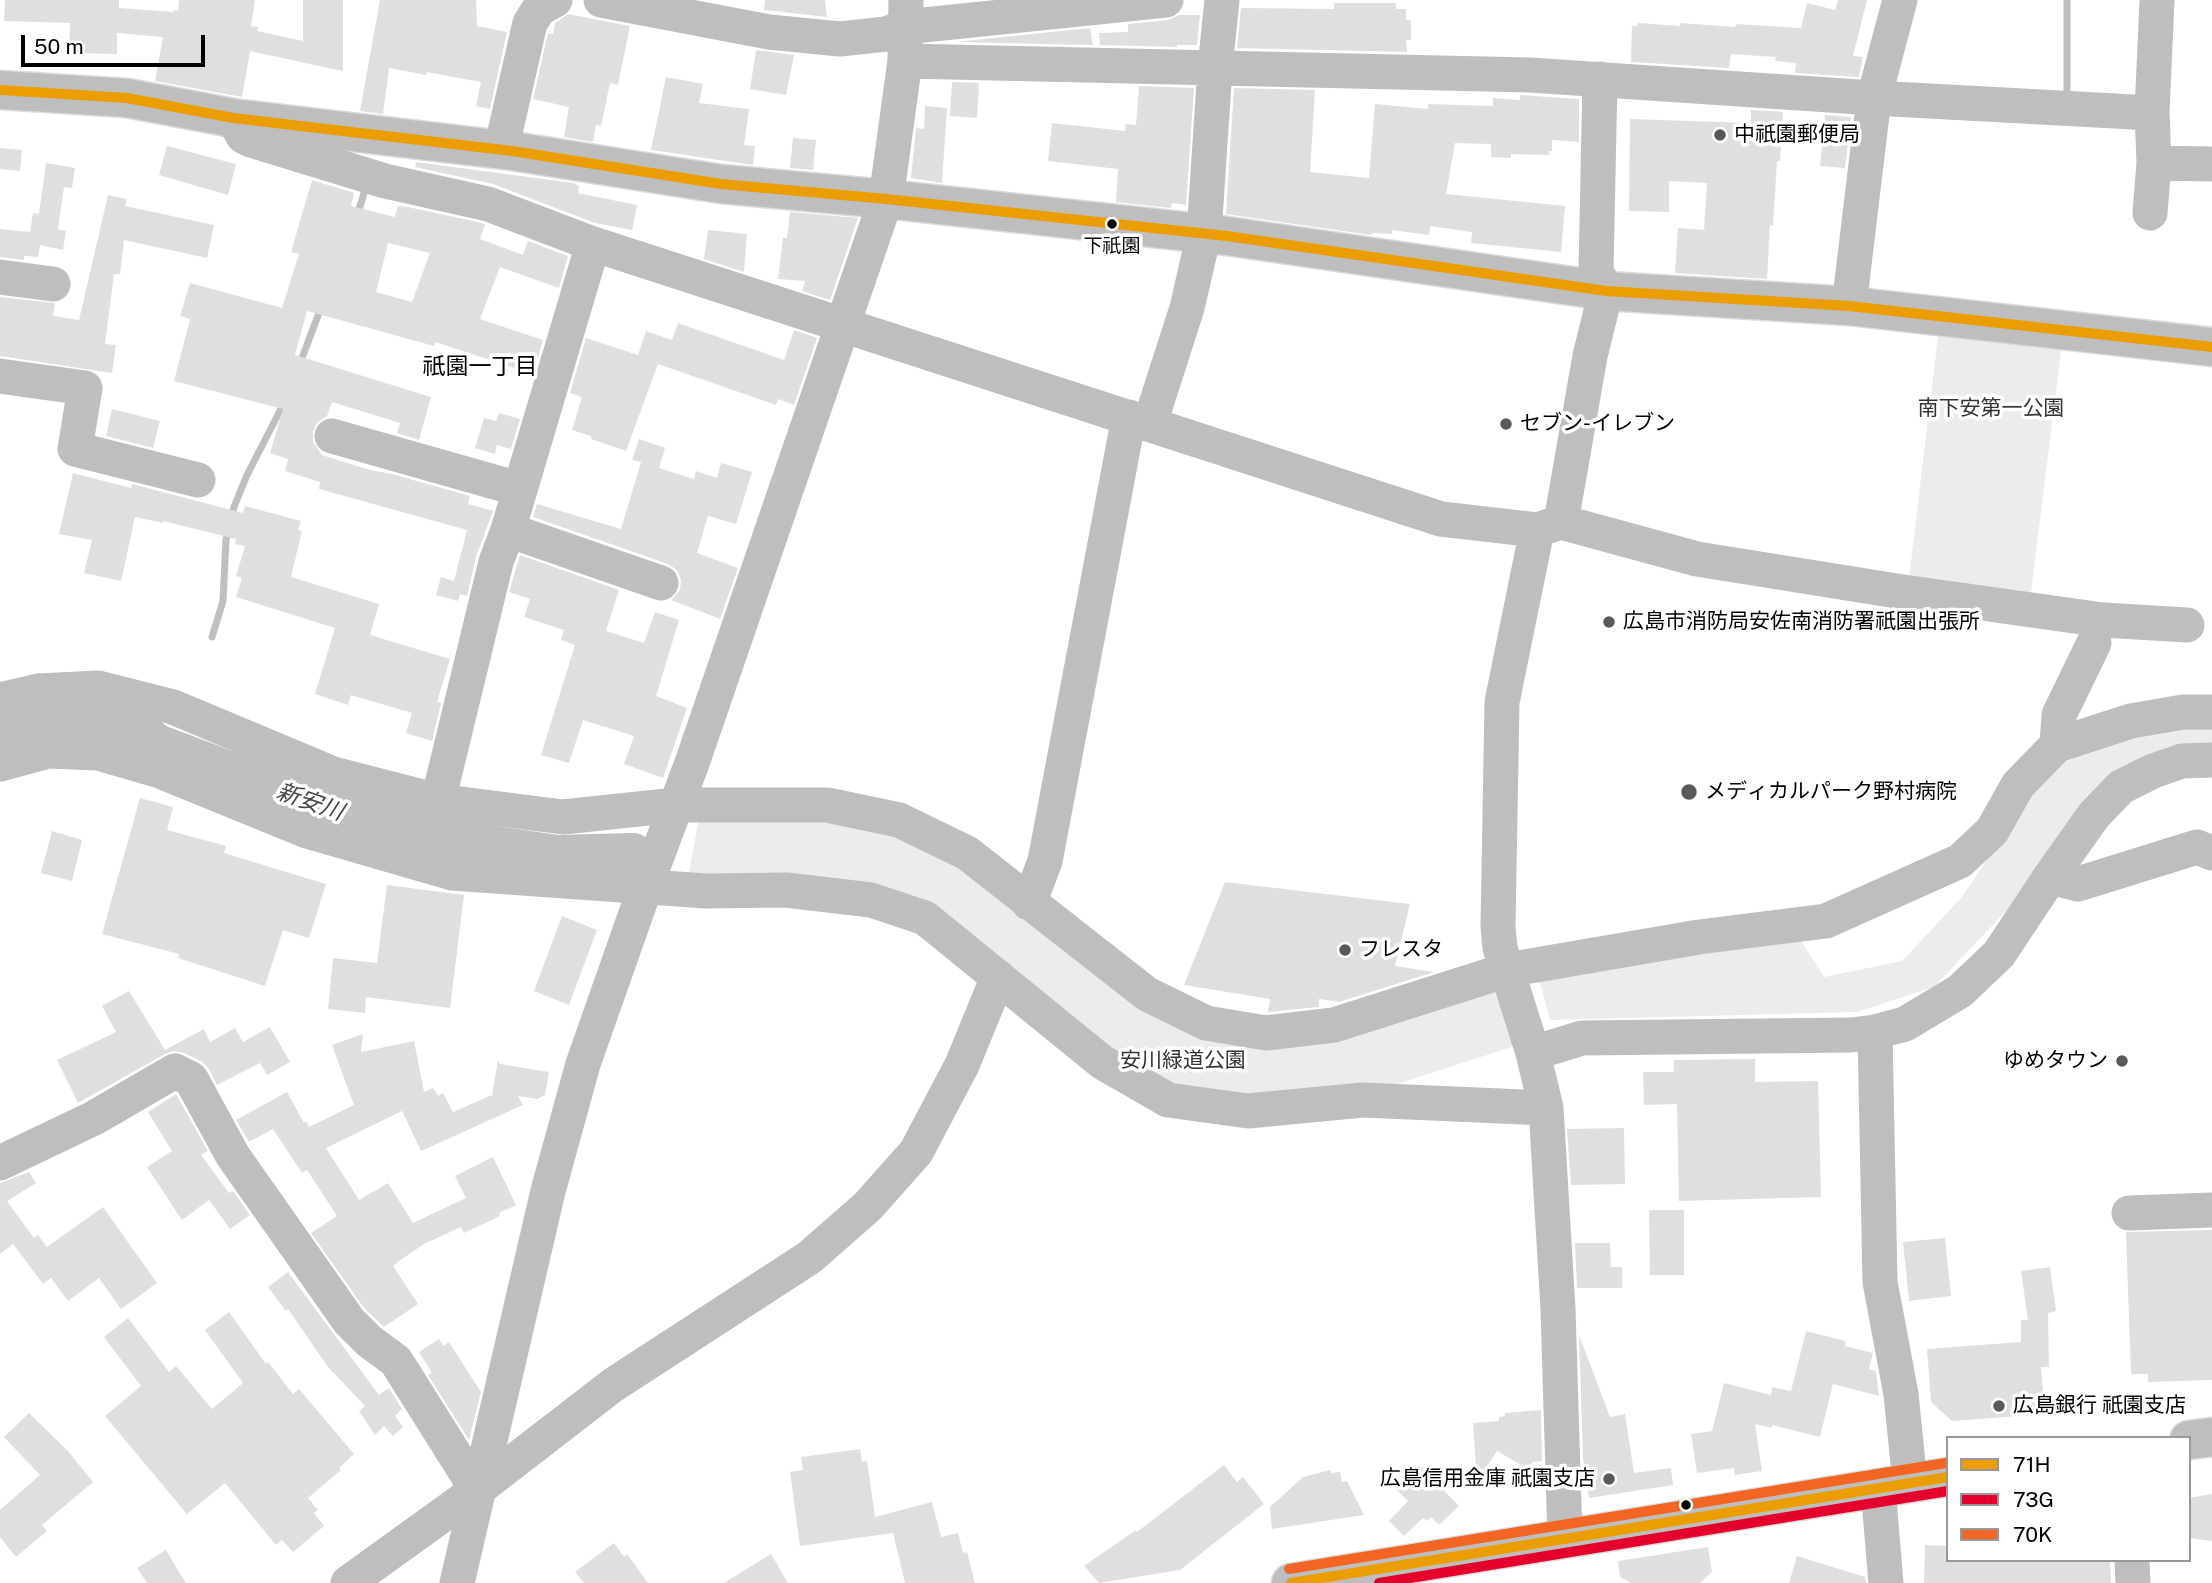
<!DOCTYPE html>
<html>
<head>
<meta charset="utf-8">
<style>
  body { margin:0 }
  #map { position:relative; width:2212px; height:1583px; overflow:hidden; background:#fff; font-family:"Public Sans",sans-serif }
  canvas { display:block }
  .legend { position:absolute; left:1946px; top:1436px; width:245px; height:126px; box-sizing:border-box; background:#fff; border:2px solid #999; margin:0; padding:9px 12px; list-style:none; font-size:21px; color:#000 }
  .legend li { display:flex; align-items:center; gap:14px; height:35px }
  .legend b { width:35px; border:2px solid #999 }
  .scale { position:absolute; left:21px; top:35px; width:184px; height:32px; box-sizing:border-box; border:4px solid #000; border-top:0; padding-left:9px; font-size:21px; line-height:24px; white-space:nowrap; color:#000; -webkit-text-stroke:5px #fff; paint-order:stroke }
</style>
</head>
<body>
<div id="map">
<canvas width="2212" height="1583"></canvas>
<ul class="legend">
<li><b style="height:9px;background:#eb9e00"></b>71H</li>
<li><b style="height:9px;background:#e4002b"></b>73G</li>
<li><b style="height:9px;background:#f26522"></b>70K</li>
</ul>
<div class="scale">50 m</div>
</div>
<script>
const g = document.querySelector('canvas').getContext('2d');
g.lineJoin = 'round';
function paint(path, color) { g.fillStyle = color; g.fill(path, 'evenodd'); }
const toPath = rows => new Path2D(rows.map(r => 'M' + r).join(''));
function strokePath(path, color, width, dash) { g.strokeStyle = color; g.lineWidth = width; g.lineCap = dash ? 'butt' : 'round'; g.setLineDash(dash || []); g.stroke(path); }
function drawText(font, color, halo, rows, align = 'center') {
  g.font = font + ' "Public Sans","Noto Sans JP",sans-serif'; g.lineWidth = 7; g.setLineDash([]); g.textBaseline = 'middle'; g.strokeStyle = halo; g.fillStyle = color; for (const [text, x, y, turn = 0] of rows) {
    g.save(); g.translate(x, y); g.rotate((+turn || 0) * Math.PI / 180); g.textAlign = isNaN(turn) ? turn : align; if (halo) g.strokeText(text, 0, 0); g.fillText(text, 0, 0); g.restore();
  }
}
const green = toPath([
  [1939,328,2062,343,2030,601,1908,586],
  [2212,719,2212,759,2066,828,2006,911,1934,987,1857,1012,1550,1020,1539,979,1800,939,1824,977,1902,961,1961,898,2058,756],
  [807,817,896,831,968,870,1103,978,1272,1043,1496,983,1521,1044,1385,1088,1259,1102,1168,1095,930,914,687,883,699,818]
]);
const stream = toPath([
  [2067,0,2067,94],
  [357,216,366,187],
  [299,366,322,305],
  [212,637,223,601,226,540,234,507,247,475,284,403],
  [128,725,142,712]
]);
const river = toPath([
  [0,732,74,715,128,725,157,746,314,805,421,837,557,857,633,855]
]);
const building = toPath([
  [5,0,119,0,119,8,173,12,174,10,178,11,179,0,255,0,251,26,258,27,257,31,303,41,303,0,343,0,343,71,250,51,242,97,155,81,163,37,117,33,117,54,69,53,70,23,4,21],
  [380,0,476,0,477,26,507,32,490,109,476,106,481,82,427,72,426,75,389,68,383,114,360,111],
  [765,0,825,0,827,17,764,10],
  [1838,0,1867,0,1853,56,1863,57,1859,77,1795,73,1796,63,1775,61,1776,57,1731,54,1729,68,1631,62,1632,26,1637,26,1638,23,1680,26,1680,23,1735,27,1736,24,1801,28,1807,3,1835,10],
  [1334,3,1396,3,1396,9,1406,9,1406,20,1411,20,1411,40,1406,40,1407,52,1237,48,1241,8,1334,9],
  [568,14,630,26,618,85,610,83,601,126,596,125,593,142,564,137,569,107,533,99,548,33,553,34,555,23],
  [1179,15,1200,15,1197,45,1177,45,1177,47,1100,45,1099,33,1128,32,1128,24,1168,20],
  [1090,28,1093,45,955,42],
  [756,50,794,55,786,95,750,89],
  [666,77,703,84,699,103,749,109,744,145,755,146,753,165,651,150],
  [952,82,979,83,977,118,950,116],
  [1139,86,1194,88,1186,205,1172,203,1171,208,1116,202,1118,169,1048,161,1052,123,1125,131,1126,124,1136,125],
  [1234,88,1315,90,1310,172,1369,178,1375,104,1428,109,1428,104,1493,106,1493,98,1520,100,1520,95,1579,99,1579,142,1552,140,1552,151,1549,151,1549,155,1511,154,1511,158,1491,157,1491,144,1455,143,1446,194,1565,206,1561,252,1471,243,1472,232,1430,226,1429,235,1392,230,1392,234,1372,233,1371,235,1226,214],
  [925,106,947,108,942,183,911,178,916,128,924,129],
  [1751,110,1783,112,1780,161,1777,161,1773,226,1770,225,1767,279,1675,273,1678,228,1704,230,1707,183,1669,181,1669,212,1629,211,1630,119,1751,123],
  [1825,115,1851,117,1845,168,1820,166],
  [793,138,816,140,813,170,790,168],
  [167,146,236,164,228,195,159,175],
  [0,148,22,150,20,171,0,169],
  [416,162,573,183,579,186,578,193,637,205,632,230,595,223,493,184,415,167],
  [46,163,75,168,72,188,64,187,58,229,66,231,63,250,40,245,38,257,24,256,24,260,0,257,0,229,30,232,33,213,39,214],
  [312,180,354,193,351,206,395,217,398,206,408,207,482,223,485,224,480,239,523,255,528,241,568,256,559,288,500,267,480,319,543,340,533,374,435,342,434,346,307,311,295,355,431,397,419,440,397,433,400,423,332,402,327,416,318,422,313,431,313,442,322,455,370,470,392,474,470,496,468,504,493,511,476,557,467,596,460,594,458,601,436,595,441,577,454,581,467,530,319,489,320,482,285,471,288,459,270,453,283,409,174,381,190,319,180,316,190,283,282,308,299,254,291,252],
  [388,243,430,253,412,302,376,292],
  [108,195,127,199,125,206,214,225,207,258,124,240,120,274,114,274,105,344,116,345,112,373,0,356,0,297,55,303,53,316,79,320],
  [790,212,858,218,830,300,802,291,805,281,778,279,783,238,787,238],
  [708,230,747,234,744,272,704,259],
  [678,323,784,360,794,330,817,338,794,405,778,399,776,405,658,364,626,451,591,439,591,436,572,430,582,397,570,393,586,338,638,355,646,331,672,340],
  [112,409,160,421,153,448,106,436],
  [499,413,520,419,511,449,497,445,495,454,475,448,484,418,496,421],
  [639,439,665,448,659,468,694,479,696,471,717,478,721,463,752,472,736,524,708,516,697,553,738,568,720,619,671,600,680,590,681,580,677,570,668,564,533,517,537,504,621,529,641,462,632,460],
  [73,473,131,488,132,484,243,513,245,506,301,521,298,530,302,531,291,577,379,604,370,635,450,659,437,702,441,703,432,741,406,733,412,713,351,695,348,705,315,694,335,628,236,597,242,578,236,576,245,546,235,544,236,539,163,521,163,523,135,517,121,581,84,573,92,540,59,534],
  [520,555,619,590,606,631,644,643,655,612,679,620,656,696,687,708,663,778,624,764,634,736,583,720,569,763,541,755,575,645,561,640,564,630,524,617,530,599,509,592],
  [140,798,173,807,167,830,226,846,224,853,326,884,309,938,283,930,265,986,178,958,179,954,102,934],
  [52,831,82,840,72,881,41,873],
  [1225,882,1410,904,1395,966,1434,972,1339,1002,1319,999,1319,1007,1268,1012,1270,999,1184,985],
  [387,885,464,895,450,1008,366,997,365,1013,328,1009,333,958,377,963],
  [562,916,597,930,569,1005,534,991],
  [129,991,165,1050,204,1029,210,1042,235,1028,243,1042,270,1027,290,1062,267,1075,260,1063,217,1085,209,1069,201,1061,184,1053,174,1051,165,1054,78,1103,57,1060,116,1032,102,1006],
  [363,1034,361,1052,414,1041,424,1092,433,1088,438,1096,443,1093,453,1112,492,1095,498,1060,500,1064,549,1072,545,1095,537,1099,518,1096,523,1105,421,1151,402,1111,326,1148,359,1200,388,1183,413,1223,466,1198,455,1176,493,1157,516,1205,499,1213,500,1216,464,1233,461,1227,424,1244,399,1261,393,1266,418,1304,384,1327,364,1308,311,1233,337,1216,307,1170,302,1173,273,1129,249,1142,236,1120,287,1092,304,1123,306,1121,309,1127,354,1105,332,1045],
  [1755,1059,1755,1082,1818,1081,1821,1197,1679,1201,1677,1104,1644,1105,1643,1072,1674,1072,1674,1060],
  [176,1094,208,1151,201,1155,229,1193,233,1191,250,1215,230,1229,209,1200,182,1220,147,1167,172,1151,148,1112],
  [1624,1128,1625,1184,1571,1185,1567,1129],
  [29,1172,36,1183,7,1201,34,1238,38,1235,47,1247,103,1207,157,1283,121,1309,99,1278,68,1301,51,1278,43,1284,13,1244,0,1254,0,1183],
  [1649,1210,1684,1210,1684,1275,1650,1275],
  [2212,1230,2212,1380,2148,1382,2148,1374,2131,1374,2126,1232],
  [1945,1238,1951,1296,1909,1301,1903,1242],
  [1575,1243,1610,1243,1611,1267,1622,1267,1622,1288,1577,1288],
  [2050,1267,2056,1311,2048,1313,2049,1367,2041,1367,2045,1414,1952,1421,1931,1402,1927,1349,2021,1342,2021,1320,2028,1320,2021,1271],
  [288,1272,379,1395,389,1388,402,1409,395,1416,403,1427,393,1436,384,1426,375,1435,359,1411,365,1406,328,1367,288,1309,286,1311,268,1287],
  [229,1312,266,1364,268,1362,293,1394,299,1389,354,1454,339,1468,341,1470,308,1498,318,1510,314,1513,324,1526,293,1552,282,1540,276,1545,225,1483,187,1514,105,1416,141,1386,104,1337,128,1318,169,1372,176,1366,212,1409,243,1383,205,1330],
  [1806,1331,1846,1341,1845,1346,1873,1353,1869,1369,1876,1371,1879,1396,1833,1384,1820,1437,1772,1425,1772,1428,1755,1424,1762,1471,1735,1475,1734,1468,1697,1473,1691,1434,1712,1431,1724,1383,1771,1395,1772,1387,1791,1391],
  [1579,1335,1610,1417,1625,1414,1634,1473,1671,1468,1673,1485,1589,1498,1583,1459],
  [439,1339,443,1346,449,1342,481,1392,469,1440,428,1375,432,1373,419,1352],
  [1541,1410,1542,1461,1532,1462,1533,1472,1497,1451,1477,1482,1473,1423,1499,1421,1499,1417,1505,1416,1505,1413],
  [29,1413,68,1451,93,1482,42,1525,47,1531,16,1557,0,1537,0,1510,40,1475,4,1437],
  [860,1449,862,1462,867,1461,875,1517,932,1502,941,1537,958,1533,963,1553,967,1552,975,1583,905,1583,893,1533,800,1546,790,1472,803,1470,801,1457],
  [1224,1465,1237,1482,1243,1477,1264,1504,1180,1570,1099,1583,1084,1566,1136,1530,1137,1532],
  [1420,1466,1459,1506,1439,1525,1431,1517,1427,1521,1423,1518,1404,1536,1389,1521,1408,1501,1397,1490],
  [1330,1470,1331,1473,1340,1472,1342,1482,1347,1481,1364,1515,1272,1529,1270,1507,1303,1477],
  [2212,1494,2212,1541,2189,1538,2189,1498],
  [614,1543,624,1557,627,1554,648,1583,584,1583,575,1572],
  [1925,1545,1948,1546,1948,1560,2110,1560,2111,1583,1924,1583],
  [1708,1547,1712,1572,1700,1583,1631,1583,1620,1577,1618,1561],
  [166,1550,179,1572,186,1583,147,1583,137,1568],
  [771,1554,788,1583,724,1583],
  [1797,1556,1865,1577,1866,1583,1789,1583]
]);
const minor = toPath([
  [601,0,769,32,840,39,886,34,904,27,1166,0],
  [905,61,1530,75,1874,98,2152,113],
  [233,118,243,136,251,140,385,181,488,204,593,244,1441,519,1537,530,1561,522,1697,559,1903,592,2103,620,2187,625],
  [501,150,530,23,539,9,555,0],
  [2154,163,2212,164],
  [2150,213,2154,163,2152,113,2157,0],
  [0,277,53,284],
  [1849,306,1874,98,1900,0],
  [0,376,85,388,75,449,198,480],
  [1150,423,1187,308,1204,234,1215,68,1222,0],
  [332,436,519,489],
  [1561,522,1590,356,1606,291,1596,271,1600,79],
  [508,530,661,583],
  [1537,530,1502,702,1498,927,1500,948,1533,1053,1546,1108,1558,1309,1565,1539],
  [0,700,38,691,98,688,173,707,333,774,438,801,563,817,676,805,827,805,899,820,967,853,1147,994,1206,1023,1266,1033,1334,1025,1507,970,1699,937,1826,921,1960,861,1992,831,2018,785,2057,745,2131,721,2183,712,2212,712],
  [2057,745,2059,715,2094,643],
  [0,764,48,751,98,753,160,771,307,831,452,873,706,891,786,890,871,900,925,918,1102,1062,1168,1100,1248,1111,1363,1100,1546,1108],
  [438,801,496,562,508,530,593,244],
  [2050,877,2078,884,2197,847,2212,853],
  [1029,903,1045,861,1129,417],
  [1875,1032,1880,1282,1901,1394,1910,1483],
  [1533,1053,1582,1038,1851,1035,1875,1032,1905,1024,1960,991,1999,954,2050,877,2094,815,2121,787,2153,771,2182,761,2212,760],
  [0,1163,94,1118,175,1071,191,1079,233,1156,349,1321,369,1341,396,1361,477,1490],
  [2129,1213,2212,1210],
  [1878,1488,1886,1583],
  [2132,1560,2133,1583],
  [348,1583,477,1490,613,1385,810,1257,868,1206,916,1152,962,1065,998,977],
  [457,1583,548,1191,583,1064,645,888,692,763,886,199,905,61,906,0]
]);
const major = toPath([
  [0,90,127,98,233,118,512,151,721,184,886,199,1227,236,1606,291,1849,306,2212,347]
]);
const highway = toPath([
  [2189,1440,2212,1437],
  [1291,1583,1948,1477]
]);
const bus1 = toPath([
  [0,90,127,98,233,118,512,151,721,184,886,199,1227,236,1606,291,1849,306,2212,347],
  [1291,1583,1948,1477]
]);
const bus2 = toPath([
  [1379,1583,1948,1491]
]);
const bus3 = toPath([
  [1289,1569,1946,1463]
]);
const markers = [
  [1720,135,7,"#595959"],
  [1112,224,6,"#000"],
  [1506,424,7,"#595959"],
  [1609,622,7,"#595959"],
  [1689,792,9,"#595959"],
  [1345,950,7,"#595959"],
  [2122,1061,7,"#595959"],
  [1999,1406,7,"#595959"],
  [1609,1479,7,"#595959"],
  [1686,1505,6,"#000"]
];
const busNames = [
  ["下祇園",1112,246]
];
const poiNames = [
  ["中祇園郵便局",1734,135],
  ["セブン-イレブン",1520,424],
  ["広島市消防局安佐南消防署祇園出張所",1623,622],
  ["メディカルパーク野村病院",1705,792],
  ["フレスタ",1359,950],
  ["ゆめタウン",2108,1061,"right"],
  ["広島銀行 祇園支店",2013,1406],
  ["広島信用金庫 祇園支店",1595,1479,"right"]
];
const parkNames = [
  ["南下安第一公園",1991,409],
  ["安川緑道公園",1183,1061]
];
const neighbourhoodNames = [
  ["祇園一丁目",480,367]
];
const waterNames = [
  ["新安川",310,802,19]
];
paint(green, '#ececec');
strokePath(stream, '#bfbfbf', 7);
strokePath(river, '#bfbfbf', 44);
paint(building, '#dfdfdf');
strokePath(major, '#dbdbdb', 41);
strokePath(highway, '#dbdbdb', 41);
strokePath(minor, '#bebebe', 35);
strokePath(major, '#bebebe', 38);
strokePath(highway, '#bebebe', 38);
strokePath(bus1, '#eb9e00', 10);
strokePath(bus2, '#e4002b', 10);
strokePath(bus3, '#f26522', 10);
for (const [x, y, r, color] of markers) { const dot = new Path2D(); dot.arc(x, y, r, 0, 2 * Math.PI); g.fillStyle = color; g.fill(dot); strokePath(dot, '#fff', 2.5); }
drawText('19px', '#000', '#fff', busNames);
drawText('21px', '#000', '#fff', poiNames, 'left');
drawText('21px', '#333', '#fff', parkNames);
drawText('23px', '#000', '#fff', neighbourhoodNames);
drawText('italic 23px', '#444', '#fff', waterNames);
</script>
</body>
</html>
